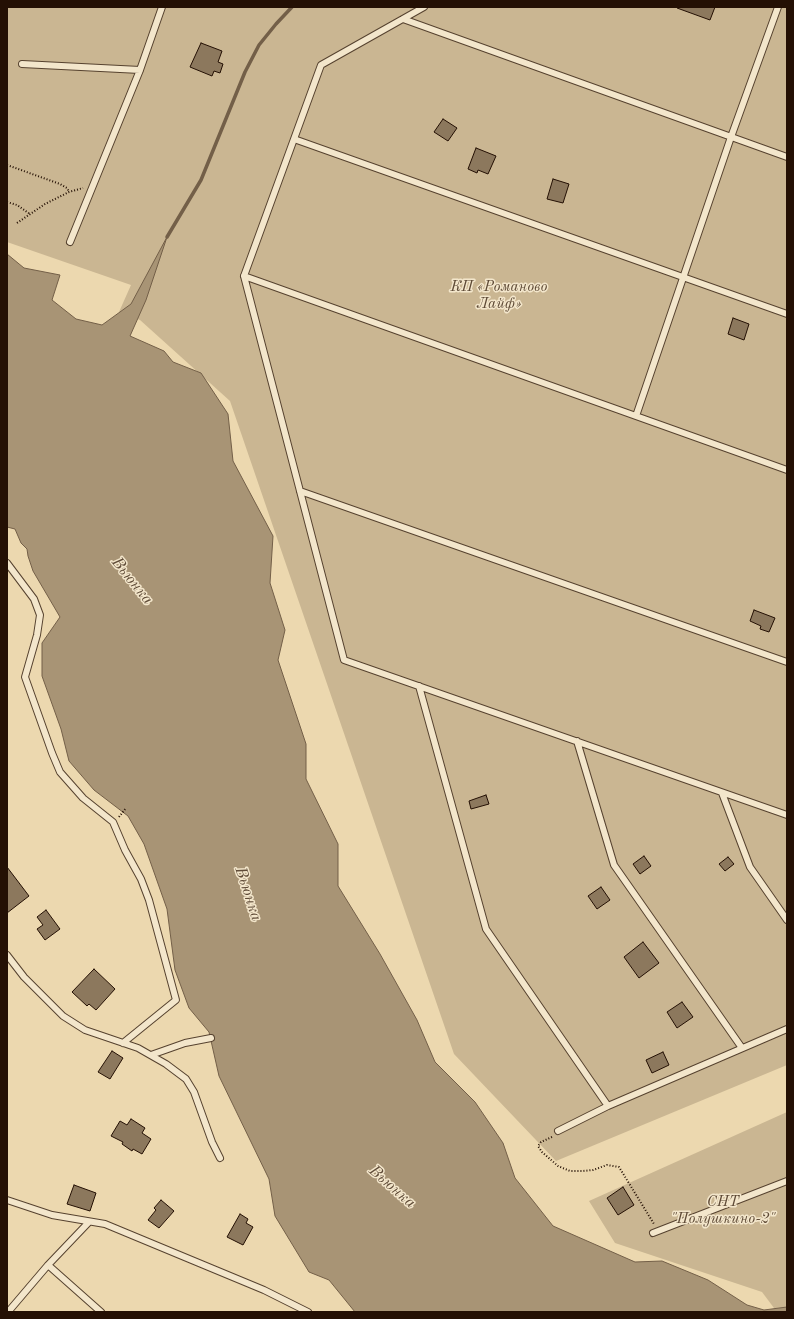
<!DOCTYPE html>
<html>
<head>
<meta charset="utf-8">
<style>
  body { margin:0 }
  #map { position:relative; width:794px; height:1319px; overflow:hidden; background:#ecd8af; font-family:"Old Standard TT",serif }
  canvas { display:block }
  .frame { position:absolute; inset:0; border:8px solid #241004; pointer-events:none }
</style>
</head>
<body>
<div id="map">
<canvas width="794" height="1319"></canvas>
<div class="frame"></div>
</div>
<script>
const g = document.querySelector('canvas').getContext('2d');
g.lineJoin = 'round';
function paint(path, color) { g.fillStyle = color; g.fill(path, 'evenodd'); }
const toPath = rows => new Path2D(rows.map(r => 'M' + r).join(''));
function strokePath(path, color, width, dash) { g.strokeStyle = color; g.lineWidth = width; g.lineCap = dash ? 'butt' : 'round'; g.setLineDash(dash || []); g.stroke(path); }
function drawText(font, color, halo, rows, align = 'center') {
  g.font = font + ' "Old Standard TT",serif'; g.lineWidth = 3; g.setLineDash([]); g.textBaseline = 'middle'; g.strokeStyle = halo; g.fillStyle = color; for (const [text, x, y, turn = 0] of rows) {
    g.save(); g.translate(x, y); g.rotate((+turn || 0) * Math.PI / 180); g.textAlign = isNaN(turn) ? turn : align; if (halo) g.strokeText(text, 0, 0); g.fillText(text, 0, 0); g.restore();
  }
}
const green = toPath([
  [7,7,787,7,787,1065,556,1161,454,1054,230,401,140,320,119,312,131,285,7,242],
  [787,1112,787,1312,777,1312,762,1292,615,1243,589,1201]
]);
const water = toPath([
  [167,237,146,300,130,336,164,351,173,362,201,373,228,414,233,461,273,536,270,583,285,630,278,660,306,744,306,779,338,844,338,886,380,954,417,1020,435,1062,475,1102,503,1143,515,1178,553,1226,635,1262,662,1261,708,1280,747,1305,764,1310,787,1307,787,1312,355,1312,329,1280,309,1272,275,1216,269,1179,219,1076,209,1032,189,1008,175,970,167,909,144,844,128,816,94,790,69,761,61,729,42,676,42,643,60,617,33,571,28,556,27,549,21,543,15,529,7,527,7,254,24,268,60,275,52,300,76,319,102,325,131,304,167,237]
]);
const stream = toPath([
  [167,237,201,180,245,72,259,45,276,24,292,7]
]);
const building = toPath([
  [677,7,715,7,710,20,677,8,677,7],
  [201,43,222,51,218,62,223,64,220,73,214,71,212,76,190,67,201,43],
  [443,119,457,128,448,141,434,132,443,119],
  [476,148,496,156,488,174,478,170,477,173,468,169,476,148],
  [553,179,569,184,563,203,547,199,553,179],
  [733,318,749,324,744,340,728,334,733,318],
  [754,610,775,618,769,632,760,629,761,626,750,621,754,610],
  [486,795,489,804,471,809,469,801,486,795],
  [644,856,651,866,640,874,633,864,644,856],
  [728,857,734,864,725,871,719,864,728,857],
  [7,867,29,896,7,913,7,867],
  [601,887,610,900,597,909,588,896,601,887],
  [46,910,60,929,45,940,37,929,43,925,37,917,46,910],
  [643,942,659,963,639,978,624,957,643,942],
  [94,969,115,989,96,1010,89,1004,87,1006,72,992,94,969],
  [682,1002,693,1017,677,1028,667,1012,682,1002],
  [112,1051,123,1058,110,1079,98,1072,112,1051],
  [663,1052,669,1065,652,1073,646,1060,663,1052],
  [131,1119,145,1128,142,1133,151,1139,142,1154,133,1149,132,1151,122,1144,123,1142,111,1136,120,1121,127,1125,131,1119],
  [74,1185,96,1193,90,1211,67,1204,74,1185],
  [623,1187,634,1205,618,1215,607,1198,623,1187],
  [161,1200,174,1211,159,1228,148,1220,156,1210,154,1208,161,1200],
  [240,1214,248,1219,246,1223,253,1227,243,1245,227,1237,240,1214]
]);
const path = toPath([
  [7,165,60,184,67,188,69,192],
  [7,202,17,205,30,214],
  [17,223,45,204,69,192,83,188],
  [119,817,126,808],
  [552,1137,541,1142,538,1146,542,1152,558,1166,570,1171,583,1171,593,1170,607,1165,619,1167,654,1224]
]);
const service = toPath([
  [424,7,321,65,244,276,787,470],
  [403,19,787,157],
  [22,64,140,70],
  [294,139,787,314],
  [70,242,140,70,162,7],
  [244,276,344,660,787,815],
  [636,416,731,137,778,7],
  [300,491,787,662],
  [7,563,34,599,40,615,37,635,25,677,52,753,60,772,83,798,113,822,125,850,141,879,149,900,176,1000,123,1043],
  [419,686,486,929,608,1106],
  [577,741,614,865,742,1048],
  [722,793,750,867,787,920],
  [7,955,24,977,63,1016,85,1030,138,1048,166,1064,186,1079,194,1092,212,1142,220,1158],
  [151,1055,185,1043,211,1038],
  [558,1131,608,1106,787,1029],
  [7,1200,52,1215,105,1224,264,1290,308,1312],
  [653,1233,787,1181],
  [48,1265,101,1312],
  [8,1312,48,1265,89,1222]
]);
const parkNames = [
  ["КП «Романово",499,287],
  ["Лайф»",499,304],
  ["СНТ",723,1202],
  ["\"Полушкино-2\"",723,1219]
];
const waterNames = [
  ["Вьюнка",132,581,51],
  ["Вьюнка",248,894,72],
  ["Вьюнка",392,1187,41]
];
paint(green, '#cab692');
paint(water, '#a89475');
strokePath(water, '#735f48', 1);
strokePath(stream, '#735f48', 3.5);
paint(building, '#8c785d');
strokePath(building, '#241004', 1);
strokePath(service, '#56422f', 8);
strokePath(path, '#241004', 2, [1, 2]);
strokePath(service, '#f3e6cb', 6);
drawText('italic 15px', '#5e4a36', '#f3e6cb', parkNames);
drawText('italic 16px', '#5f4b37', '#f3e6cb', waterNames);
</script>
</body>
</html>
